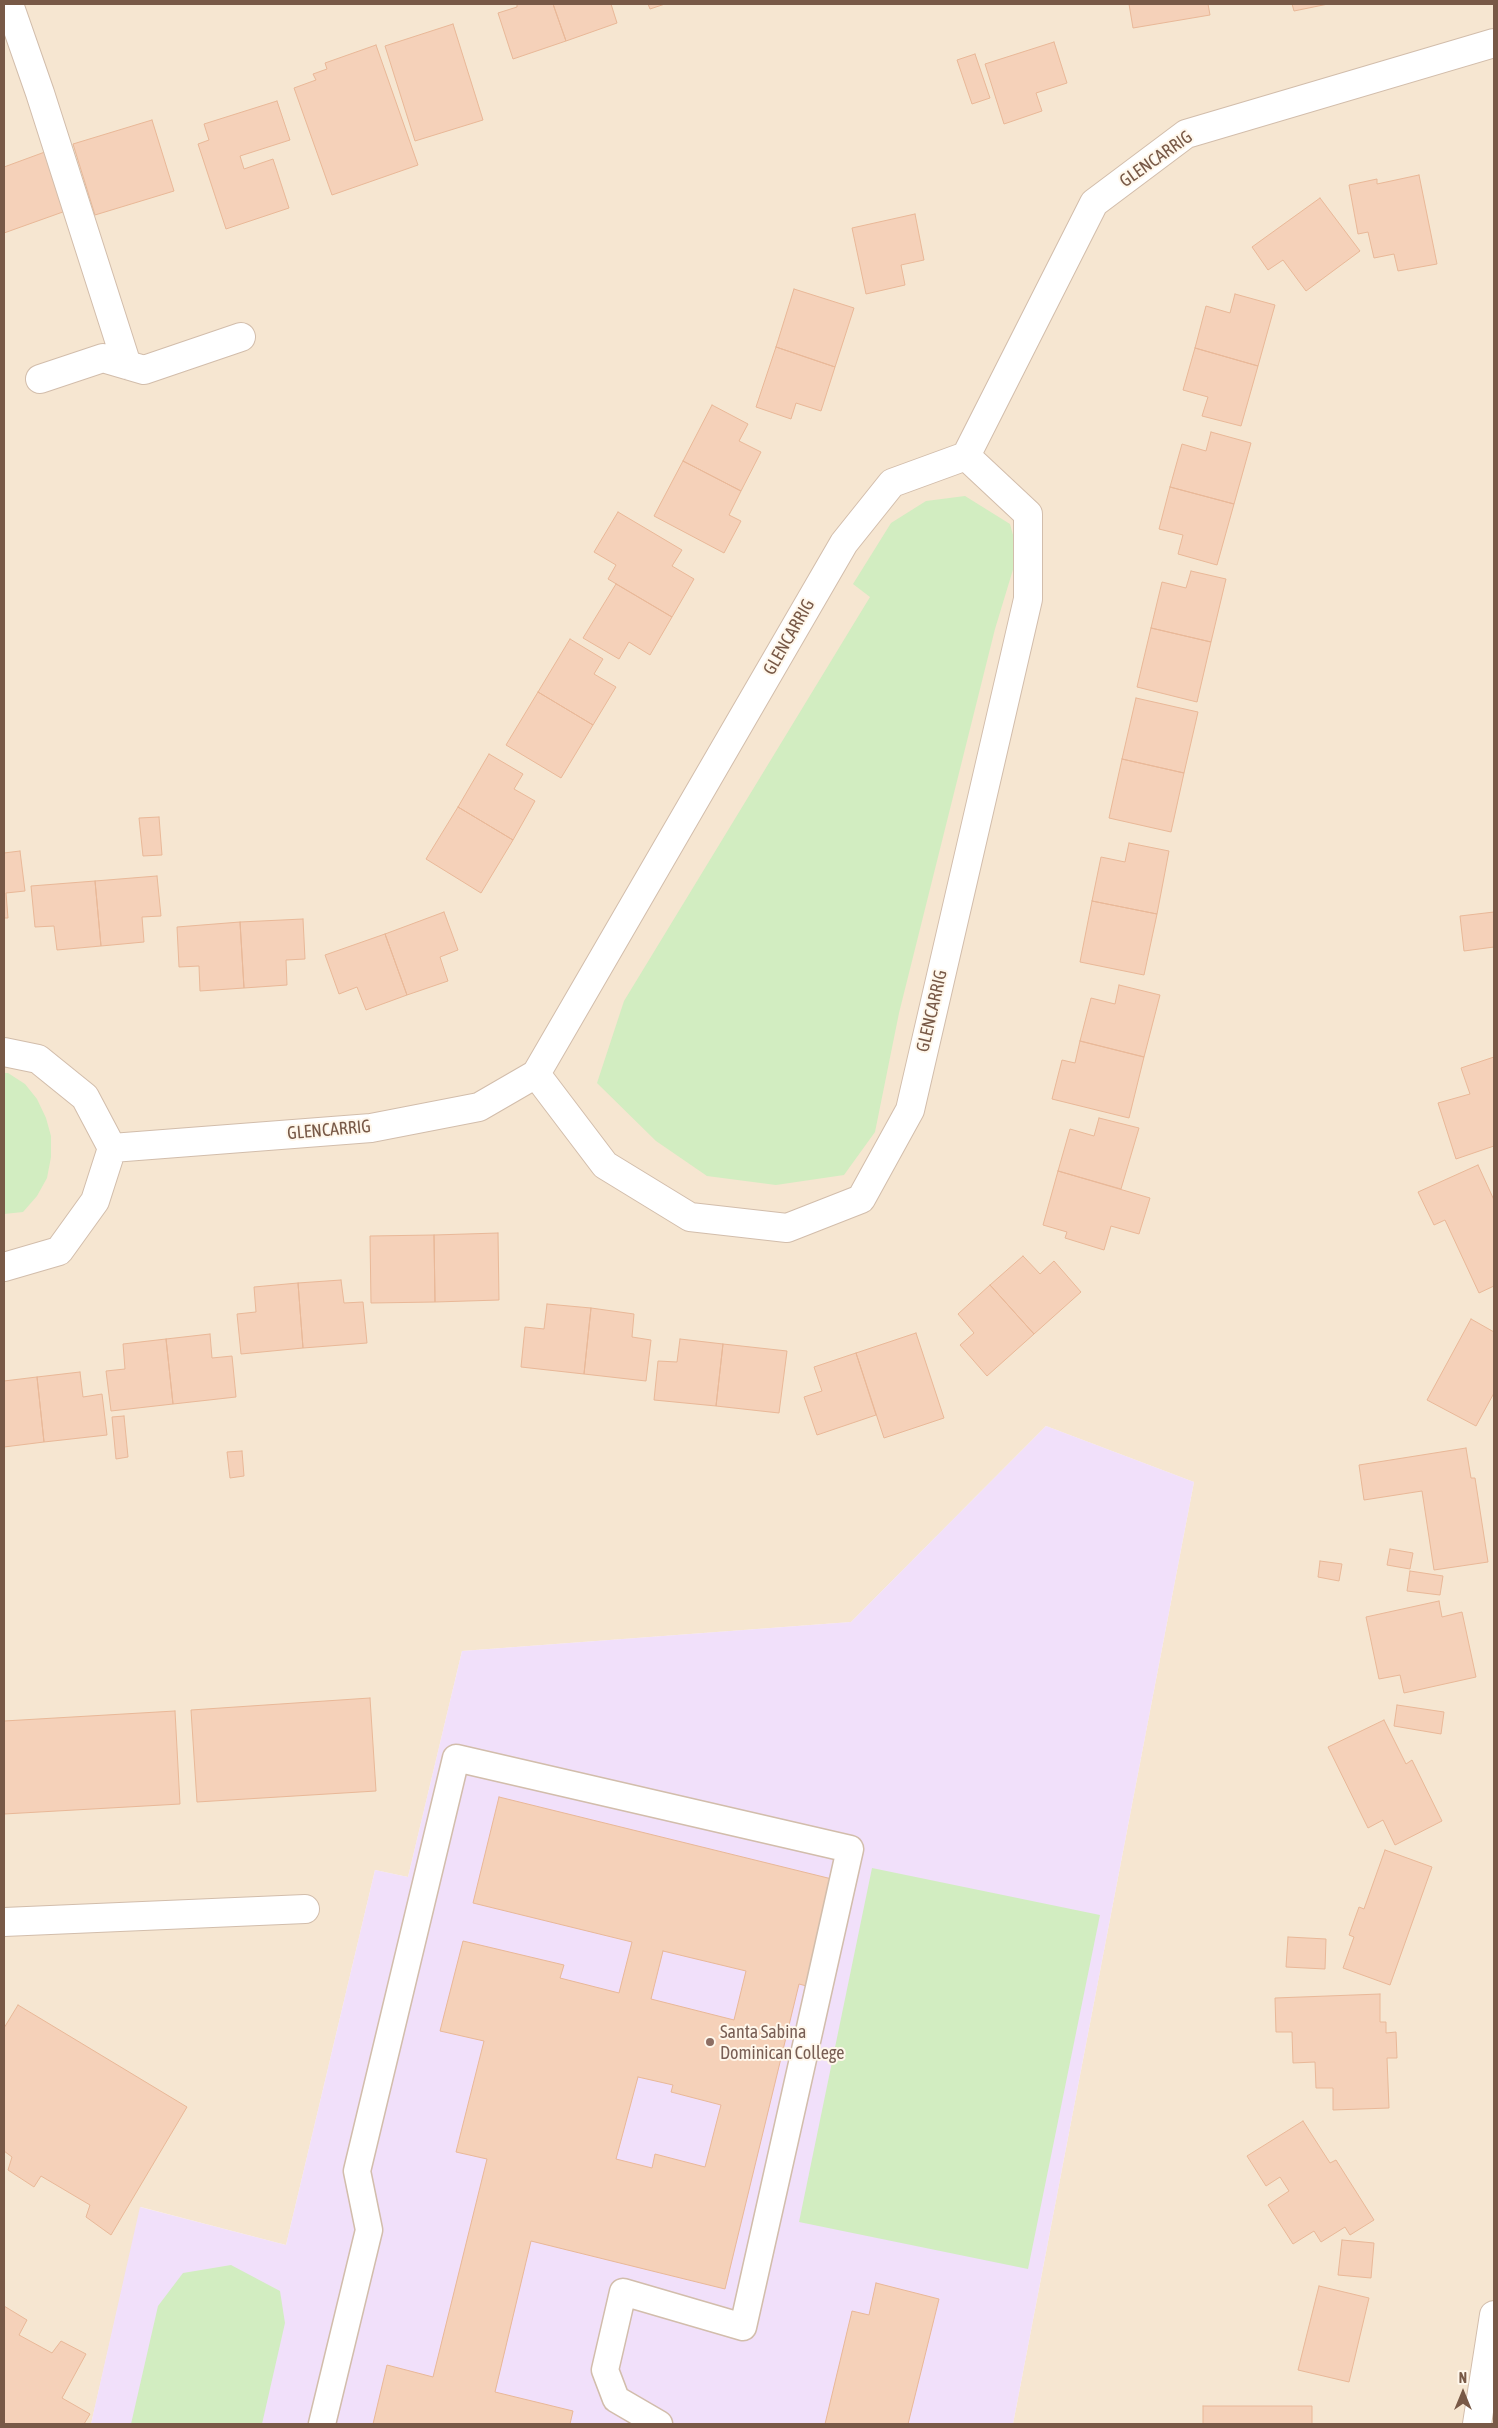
<!DOCTYPE html>
<html>
<head>
<meta charset="utf-8">
<style>
  body { margin:0 }
  #map { position:relative; width:1498px; height:2428px; overflow:hidden; background:#fef4e3; font-family:"Asap Condensed",sans-serif }
  canvas { display:block }
  .frame { position:absolute; inset:0; border:5px solid #785947; pointer-events:none }
  .north { position:absolute; left:1438px; top:2368px; width:50px; height:50px; -webkit-text-stroke:4px #fff7eb; paint-order:stroke; rotate:0deg; font-size:14px; font-weight:700; line-height:20px; text-align:center; color:#785947 }
  .north::after { content:''; display:block; margin:auto; width:18px; height:22px; background:#785947; clip-path:polygon(50% 0,100% 100%,50% 72%,0 100%) }
</style>
</head>
<body>
<div id="map">
<canvas width="1498" height="2428"></canvas>
<div class="frame"></div>
<div class="north">N</div>
</div>
<script>
const g = document.querySelector('canvas').getContext('2d');
g.lineJoin = 'round';
function paint(path, color) { g.fillStyle = color; g.fill(path, 'evenodd'); }
const toPath = rows => new Path2D(rows.map(r => 'M' + r).join(''));
function strokePath(path, color, width, dash) { g.strokeStyle = color; g.lineWidth = width; g.lineCap = dash ? 'butt' : 'round'; g.setLineDash(dash || []); g.stroke(path); }
function drawText(font, color, halo, rows, align = 'center') {
  g.font = font + ' "Asap Condensed",sans-serif'; g.lineWidth = 4; g.setLineDash([]); g.textBaseline = 'middle'; g.strokeStyle = halo; g.fillStyle = color; for (const [text, x, y, turn = 0] of rows) {
    g.save(); g.translate(x, y); g.rotate((+turn || 0) * Math.PI / 180); g.textAlign = isNaN(turn) ? turn : align; if (halo) g.strokeText(text, 0, 0); g.fillText(text, 0, 0); g.restore();
  }
}
const residential = toPath([
  [4,4,1494,4,1494,2424,1013,2424,1194,1482,1046,1426,851,1622,462,1651,408,1877,375,1870,286,2245,141,2207,91,2424,4,2424]
]);
const education = toPath([
  [1046,1426,1194,1482,1013,2424,91,2424,140,2207,286,2245,375,1870,408,1877,462,1651,851,1622]
]);
const green = toPath([
  [965,496,1010,524,1018,553,995,629,899,1013,875,1132,844,1175,776,1185,707,1176,656,1141,597,1083,624,1001,870,597,853,584,891,523,926,501],
  [4,1073,8,1073,25,1084,37,1099,46,1118,51,1136,51,1157,47,1178,37,1196,23,1212,4,1214],
  [872,1868,1100,1915,1028,2269,799,2222],
  [231,2265,280,2291,285,2323,262,2424,131,2424,158,2306,183,2273]
]);
const building = toPath([
  [517,4,553,4,566,41,513,59,498,13,517,7,517,4],
  [553,4,611,4,617,23,566,41,553,4],
  [648,4,665,4,650,9,648,4],
  [1129,4,1208,4,1210,15,1133,28,1129,4],
  [1292,4,1328,4,1294,11,1292,4],
  [453,24,483,120,415,141,385,46,453,24],
  [1054,42,1067,83,1036,93,1042,111,1004,124,985,64,1054,42],
  [376,45,418,165,332,195,294,88,316,80,313,74,327,69,325,63,376,45],
  [975,54,990,98,972,104,957,60,975,54],
  [277,101,290,140,240,156,244,169,273,159,289,208,226,229,198,144,209,140,204,124,277,101],
  [152,120,174,191,95,215,73,144,152,120],
  [53,149,74,208,4,233,4,167,53,149],
  [1419,175,1437,264,1398,271,1394,254,1374,258,1368,232,1358,234,1349,185,1377,179,1377,184,1419,175],
  [1320,198,1360,251,1306,291,1283,260,1268,270,1252,247,1320,198],
  [915,214,924,260,901,265,905,285,866,294,852,228,915,214],
  [794,289,854,308,835,367,776,347,794,289],
  [1235,294,1275,305,1258,366,1195,348,1206,306,1230,313,1235,294],
  [776,347,835,367,821,411,796,403,791,419,756,407,776,347],
  [1195,348,1258,366,1241,426,1202,416,1208,397,1183,390,1195,348],
  [712,405,748,424,739,441,761,452,741,491,683,461,712,405],
  [1211,432,1251,443,1234,504,1170,487,1182,444,1206,451,1211,432],
  [683,461,741,491,729,515,741,521,724,553,654,516,683,461],
  [1170,487,1234,504,1217,565,1178,554,1183,535,1159,529,1170,487],
  [618,512,682,550,672,566,694,579,672,617,608,579,616,565,594,552,618,512],
  [1191,571,1226,579,1211,642,1151,628,1162,582,1186,588,1191,571],
  [616,584,672,617,650,655,629,642,619,659,583,638,616,584],
  [1151,628,1211,642,1197,702,1137,687,1151,628],
  [570,639,603,659,594,674,616,687,593,725,538,692,570,639],
  [538,692,593,725,561,778,506,745,538,692],
  [1136,698,1198,712,1184,773,1122,759,1136,698],
  [489,754,523,774,514,789,535,801,513,840,458,807,489,754],
  [1122,759,1184,773,1171,832,1109,818,1122,759],
  [458,807,513,840,481,893,426,859,458,807],
  [159,817,162,855,143,856,139,818,159,817],
  [1129,843,1169,851,1157,914,1092,901,1101,857,1125,862,1129,843],
  [20,851,25,891,6,893,8,918,4,918,4,853,20,851],
  [157,876,161,916,142,917,144,942,101,946,95,881,157,876],
  [95,881,101,946,57,950,54,926,35,927,31,886,95,881],
  [1092,901,1157,914,1144,975,1080,962,1092,901],
  [444,912,458,950,440,957,448,981,407,995,385,934,444,912],
  [1494,912,1494,947,1464,951,1460,916,1494,912],
  [303,919,305,959,286,960,287,985,244,988,240,922,303,919],
  [240,922,244,988,200,991,199,966,179,967,177,927,240,922],
  [385,934,407,995,366,1010,357,987,339,994,325,955,385,934],
  [1119,985,1160,995,1144,1057,1080,1041,1091,998,1115,1004,1119,985],
  [1080,1041,1144,1057,1129,1118,1052,1099,1062,1060,1075,1063,1080,1041],
  [1494,1057,1494,1146,1456,1159,1438,1103,1470,1094,1461,1068,1494,1057],
  [1099,1118,1139,1128,1121,1189,1058,1171,1070,1129,1094,1136,1099,1118],
  [1478,1165,1494,1200,1494,1286,1479,1293,1445,1220,1434,1225,1418,1192,1478,1165],
  [1058,1171,1150,1198,1139,1234,1111,1226,1104,1250,1065,1238,1067,1232,1043,1225,1058,1171],
  [498,1233,499,1300,435,1302,434,1235,498,1233],
  [434,1235,435,1302,371,1303,370,1236,434,1235],
  [1023,1256,1040,1274,1054,1261,1081,1292,1034,1334,990,1285,1023,1256],
  [341,1280,344,1303,363,1302,367,1343,303,1348,298,1283,341,1280],
  [298,1283,303,1348,241,1354,237,1314,256,1312,254,1287,298,1283],
  [990,1285,1034,1334,987,1376,960,1345,974,1333,958,1314,990,1285],
  [547,1304,591,1308,584,1374,521,1367,525,1327,544,1329,547,1304],
  [591,1308,634,1314,632,1337,651,1340,646,1381,584,1374,591,1308],
  [1471,1319,1494,1332,1494,1393,1476,1426,1427,1400,1471,1319],
  [916,1333,944,1418,884,1438,856,1353,916,1333],
  [210,1334,212,1358,232,1356,236,1397,173,1404,166,1339,210,1334],
  [166,1339,173,1404,111,1411,106,1371,125,1369,123,1344,166,1339],
  [680,1339,723,1344,716,1406,654,1400,658,1361,677,1362,680,1339],
  [723,1344,787,1351,779,1413,716,1406,723,1344],
  [856,1353,876,1415,817,1435,804,1397,822,1391,814,1367,856,1353],
  [80,1372,83,1397,102,1394,107,1435,44,1442,37,1377,80,1372],
  [37,1377,44,1442,4,1447,4,1381,37,1377],
  [124,1416,128,1457,116,1459,112,1417,124,1416],
  [1466,1448,1471,1478,1475,1478,1488,1562,1434,1570,1422,1491,1364,1500,1359,1465,1466,1448],
  [242,1451,244,1476,230,1478,227,1452,242,1451],
  [1390,1549,1413,1553,1410,1569,1387,1565,1390,1549],
  [1320,1561,1342,1564,1339,1581,1318,1577,1320,1561],
  [1410,1571,1443,1576,1440,1595,1407,1591,1410,1571],
  [1439,1601,1442,1617,1462,1612,1476,1677,1404,1693,1400,1675,1379,1679,1366,1617,1439,1601],
  [370,1698,376,1791,197,1802,191,1710,370,1698],
  [1397,1705,1444,1712,1441,1734,1394,1726,1397,1705],
  [175,1711,180,1804,4,1814,4,1721,175,1711],
  [1384,1720,1406,1764,1412,1760,1442,1821,1395,1845,1383,1820,1368,1828,1328,1747,1384,1720],
  [499,1797,840,1881,814,1988,799,1984,725,2289,531,2241,495,2392,573,2411,570,2424,373,2424,387,2365,433,2377,487,2159,456,2152,484,2041,440,2031,463,1941,564,1965,560,1978,619,1993,632,1942,473,1903,499,1797],
  [663,1951,746,1971,734,2020,651,1999,663,1951],
  [638,2077,673,2085,671,2092,721,2105,705,2167,655,2154,652,2168,616,2159,638,2077],
  [1385,1850,1432,1867,1390,1985,1343,1968,1354,1937,1349,1935,1359,1907,1364,1909,1385,1850],
  [1288,1937,1326,1939,1325,1969,1286,1967,1288,1937],
  [1380,1994,1380,2022,1386,2022,1386,2033,1396,2032,1397,2058,1387,2058,1389,2108,1333,2110,1333,2088,1316,2088,1315,2062,1293,2063,1292,2032,1276,2032,1275,1998,1380,1994],
  [18,2005,187,2107,111,2235,86,2217,90,2205,41,2176,34,2187,8,2170,12,2157,4,2151,4,2028,18,2005],
  [1303,2121,1330,2163,1336,2160,1374,2220,1350,2235,1345,2227,1321,2242,1314,2231,1293,2244,1268,2205,1289,2191,1280,2177,1266,2186,1247,2156,1303,2121],
  [1342,2240,1374,2243,1371,2278,1338,2275,1342,2240],
  [876,2283,939,2299,908,2424,825,2424,852,2311,869,2315,876,2283],
  [1319,2286,1369,2298,1349,2382,1298,2370,1319,2286],
  [4,2306,27,2320,19,2335,52,2353,61,2341,86,2354,62,2398,90,2414,84,2424,4,2424,4,2306],
  [1203,2406,1312,2406,1312,2424,1203,2424,1203,2406]
]);
const lane = toPath([
  [322,2424,369,2230,357,2171,456,1758,850,1849,743,2327,623,2292,605,2370,616,2399,659,2424]
]);
const street = toPath([
  [9,4,40,93,127,365],
  [40,379,103,358,144,370,241,337],
  [4,1052,38,1059,85,1097,112,1148,95,1201,59,1251,4,1267],
  [536,1074,605,1165,690,1217,787,1228,861,1199,910,1110,1028,599,1028,514,966,456],
  [112,1148,371,1128,479,1107,536,1074,844,543,892,483,966,456,1094,203,1186,134,1494,43],
  [4,1922,305,1909],
  [1477,2424,1494,2315]
]);
const markers = [
  [710,2042,5,"#8d6e63"]
];
const streetNames = [
  ["GLENCARRIG",1156,159,-35],
  ["GLENCARRIG",789,637,-60],
  ["GLENCARRIG",932,1011,-77],
  ["GLENCARRIG",329,1130,-5]
];
const educationNames = [
  ["Santa Sabina",720,2032],
  ["Dominican College",720,2053]
];
paint(residential, '#f6e6d1');
paint(education, '#f1e0fa');
paint(green, '#d2edc1');
paint(building, '#f5d1b9');
strokePath(building, '#e9b898', 1);
strokePath(lane, '#d2bdab', 29);
strokePath(street, '#d2bdab', 30);
strokePath(lane, '#fff', 26);
strokePath(street, '#fff', 28);
for (const [x, y, r, color] of markers) { const dot = new Path2D(); dot.arc(x, y, r, 0, 2 * Math.PI); g.fillStyle = color; g.fill(dot); strokePath(dot, '#fff7eb', 2); }
drawText('18px', '#785947', '#fff7eb', streetNames);
drawText('18px', '#785e54', '#fff7eb', educationNames, 'left');
</script>
</body>
</html>
